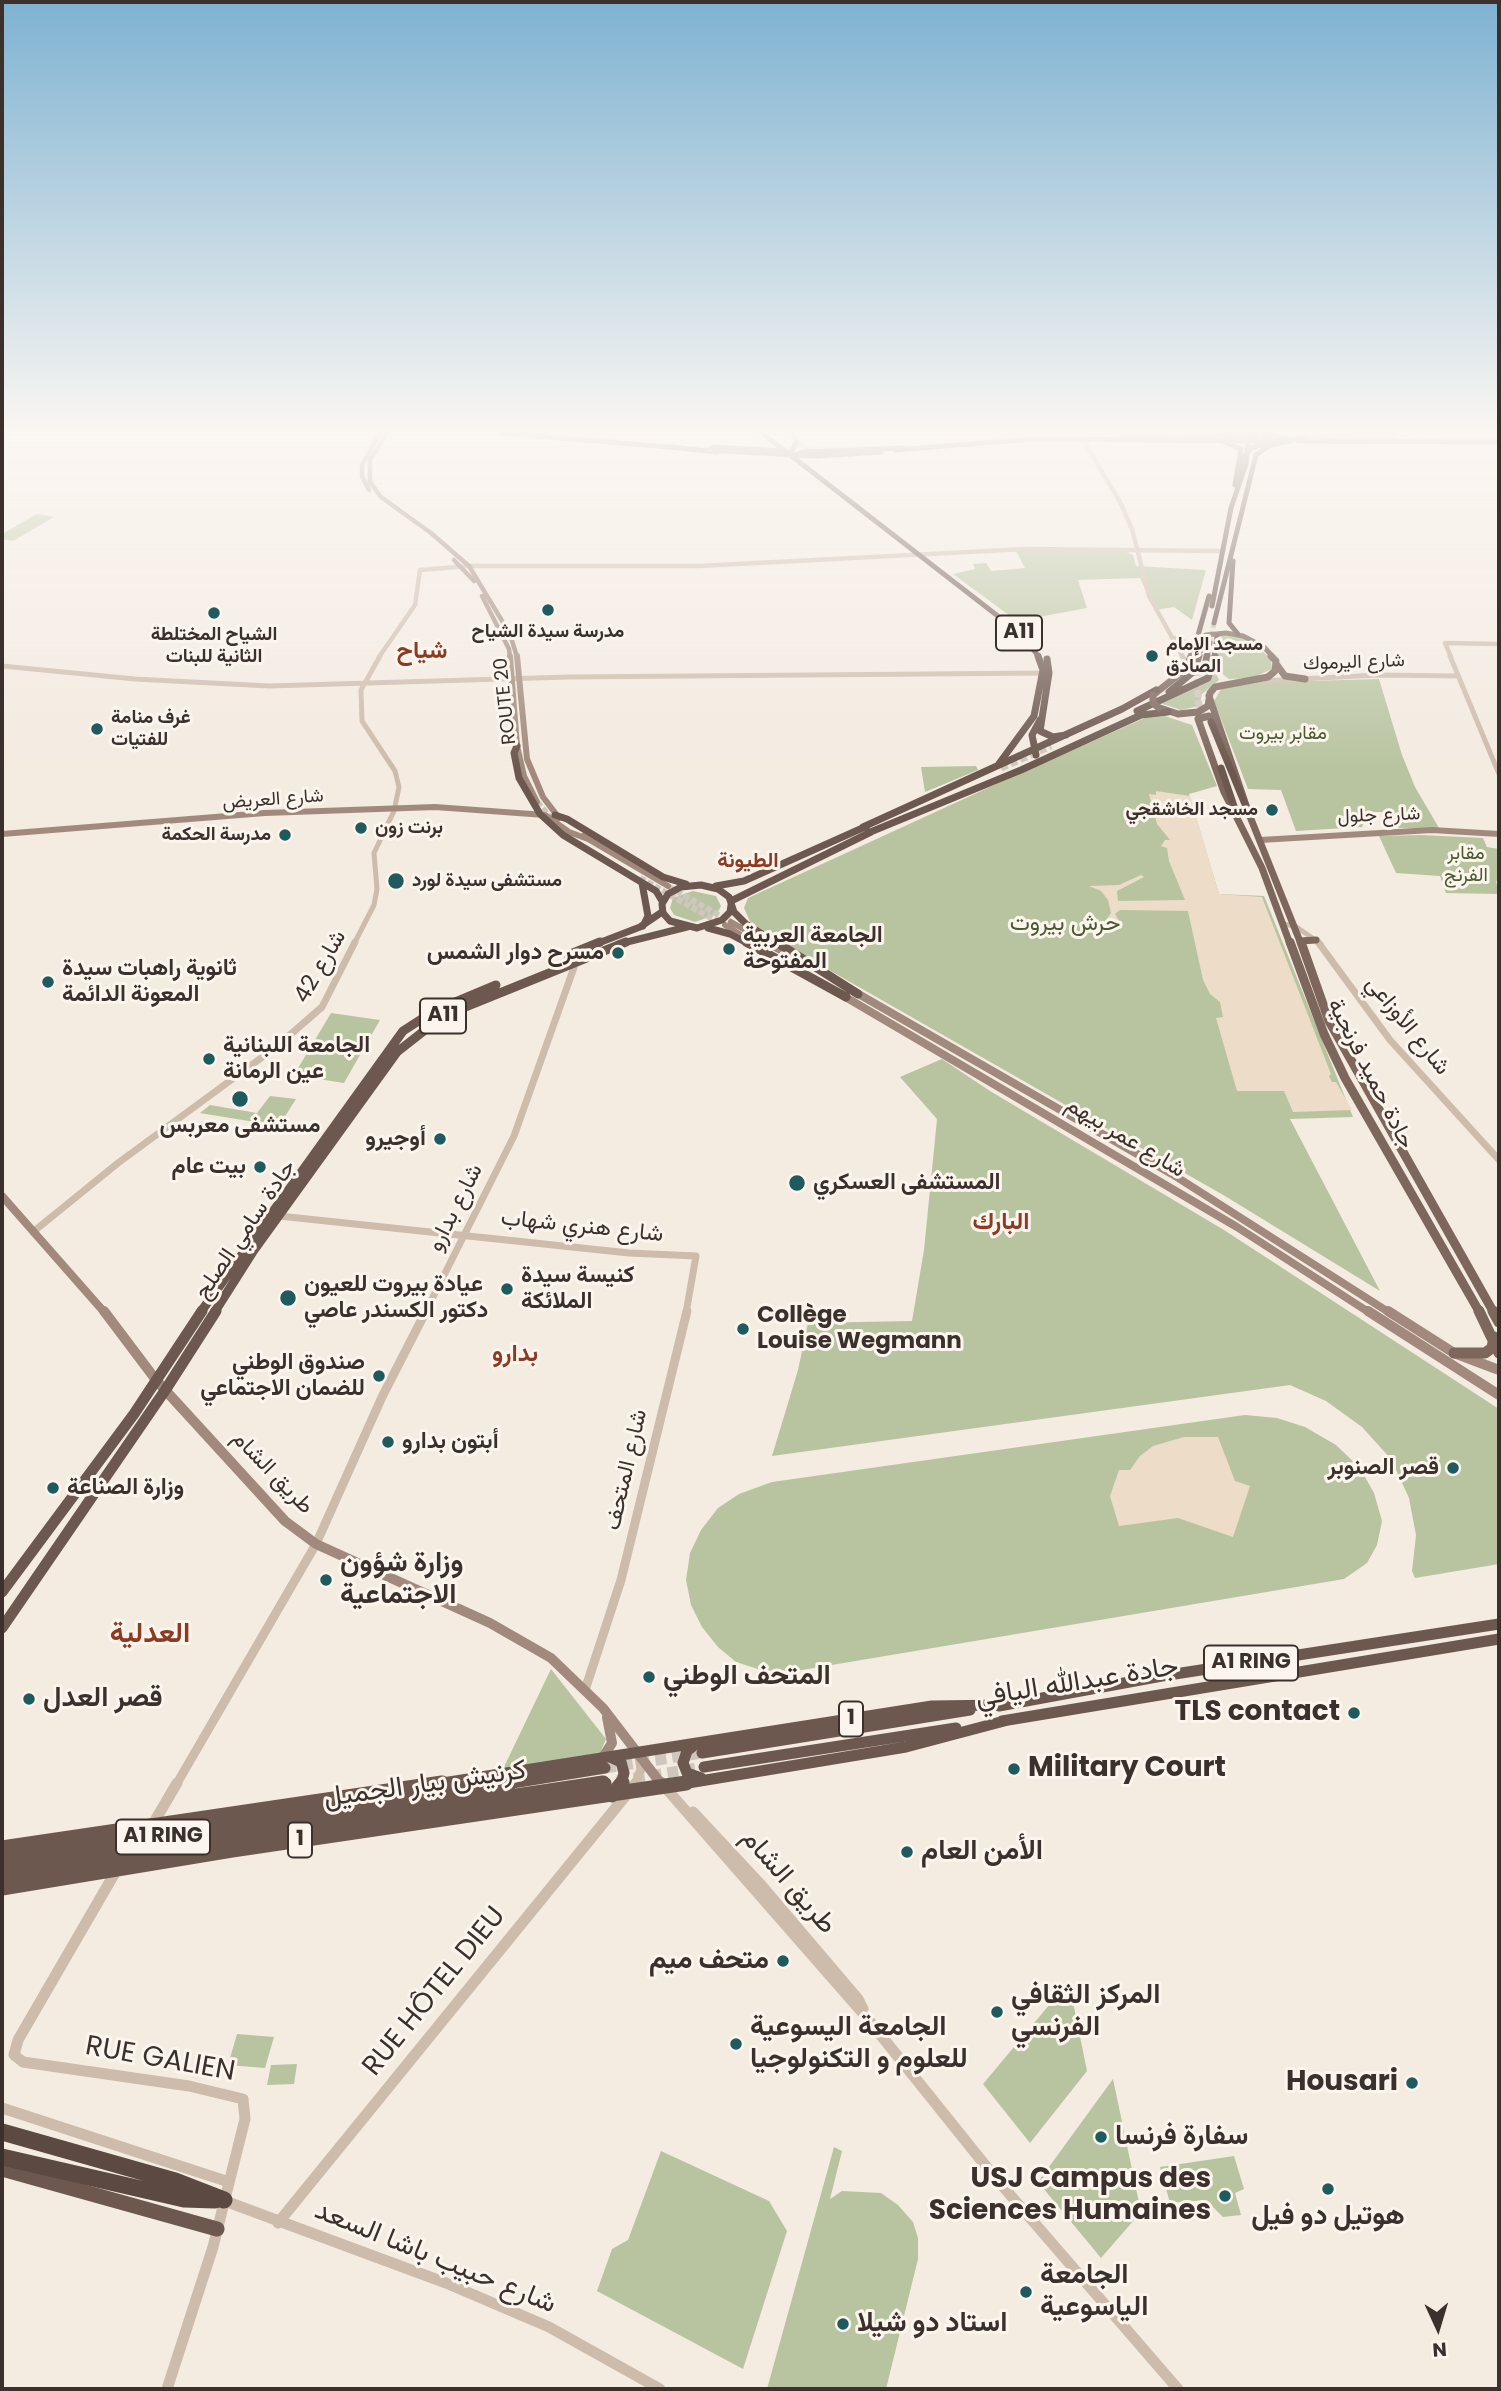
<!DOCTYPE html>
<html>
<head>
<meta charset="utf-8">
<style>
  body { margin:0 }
  #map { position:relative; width:1501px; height:2391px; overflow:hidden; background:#f4ebe1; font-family:Poppins,sans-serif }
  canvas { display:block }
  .frame { position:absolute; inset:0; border:4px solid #3b302b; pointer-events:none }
  .north { position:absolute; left:1403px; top:2293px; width:70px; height:70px; -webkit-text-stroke:5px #fbf5ee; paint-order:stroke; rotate:176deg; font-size:19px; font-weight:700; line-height:28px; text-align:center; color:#3b302b }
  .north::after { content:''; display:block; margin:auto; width:24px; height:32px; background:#3b302b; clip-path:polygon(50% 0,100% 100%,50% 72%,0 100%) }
</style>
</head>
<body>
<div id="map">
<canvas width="1501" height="2391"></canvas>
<div class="frame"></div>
<div class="north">N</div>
</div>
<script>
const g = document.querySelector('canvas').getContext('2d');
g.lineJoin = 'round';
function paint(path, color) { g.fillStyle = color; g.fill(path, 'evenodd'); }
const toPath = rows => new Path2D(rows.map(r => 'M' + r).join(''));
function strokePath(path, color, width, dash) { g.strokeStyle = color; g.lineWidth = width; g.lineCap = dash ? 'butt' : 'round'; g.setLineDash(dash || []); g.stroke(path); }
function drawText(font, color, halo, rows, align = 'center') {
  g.font = font + ' Poppins,Vazirmatn,sans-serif'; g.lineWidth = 6; g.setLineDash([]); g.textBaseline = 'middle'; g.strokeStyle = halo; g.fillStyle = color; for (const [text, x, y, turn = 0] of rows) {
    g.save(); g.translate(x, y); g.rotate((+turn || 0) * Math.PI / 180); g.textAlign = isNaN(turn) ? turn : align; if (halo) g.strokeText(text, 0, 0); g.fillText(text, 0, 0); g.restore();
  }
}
const green = toPath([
  [37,514,54,517,13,541,2,539,2,534],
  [1120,549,1133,555,1136,566,1206,570,1192,620,1174,607,1155,610,1140,578,1078,580,1087,608,1017,621,953,574,975,569,973,564,986,563,991,571,1025,568,1016,551],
  [1220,635,1241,637,1258,646,1271,660,1272,669,1252,678,1229,679,1216,669],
  [1215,671,1219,680,1202,694,1199,706,1181,710,1160,703,1211,678],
  [1379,679,1402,755,1415,787,1439,828,1399,828,1390,812,1369,812,1362,827,1296,831,1281,790,1248,789,1214,701,1221,689,1238,683],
  [1165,716,1192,725,1217,786,1189,794,1219,894,1264,896,1353,1117,1290,1119,1380,1291,1225,1196,752,926,744,908,748,898,992,786,1147,717],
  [976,766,978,770,925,792,921,767],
  [1421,835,1483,838,1487,847,1499,849,1499,880,1496,881,1499,894,1446,893,1440,876,1396,873,1379,836],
  [693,891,716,896,721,906,717,914,695,922,674,915,670,908,673,898],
  [331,1013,380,1020,344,1083,294,1075],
  [942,1059,990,1091,1224,1230,1499,1409,1499,1564,1415,1578,1412,1571,1416,1535,1409,1498,1391,1459,1362,1427,1326,1401,1290,1385,772,1456,798,1370,808,1323,912,1321,924,1250,937,1119,900,1077],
  [270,1096,296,1099,279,1126,200,1113,210,1105,257,1113],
  [1245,1415,1277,1418,1305,1427,1336,1445,1360,1468,1374,1493,1382,1521,1377,1545,1367,1563,1344,1579,790,1672,761,1670,736,1662,718,1647,702,1627,691,1605,686,1580,690,1553,701,1530,718,1508,739,1494,772,1482],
  [551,1669,606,1739,600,1753,503,1769],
  [1072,1997,1087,2071,1030,2143,983,2084,1055,1998],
  [237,2034,274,2037,265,2068,228,2065],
  [297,2064,294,2084,267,2085,271,2065],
  [1113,2079,1141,2212,1101,2258,1038,2182],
  [834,2147,842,2151,830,2199,842,2191,881,2193,898,2205,913,2222,918,2238,918,2259,886,2389,767,2389],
  [661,2151,769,2201,787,2231,743,2369,597,2291,612,2249,628,2240],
  [1234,2156,1244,2189,1235,2193,1241,2215,1223,2217,1206,2200,1170,2203,1160,2167]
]);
const plaza = toPath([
  [1156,791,1190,796,1219,894,1262,897,1331,1074,1329,1076,1332,1082,1336,1082,1352,1110,1293,1112,1284,1091,1237,1091,1216,1018,1223,1017,1220,1002,1210,994,1203,980,1188,911,1120,910,1115,914,1121,924,1105,922,1111,913,1108,900,1101,891,1089,886,1119,885,1141,875,1144,877,1117,891,1118,901,1185,900,1169,861,1167,848,1161,846,1165,840,1170,840,1157,824,1149,794,1156,795],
  [1184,1437,1218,1437,1235,1481,1250,1486,1233,1537,1178,1518,1119,1526,1110,1496,1119,1470,1130,1470,1140,1456,1153,1446]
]);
const secondaryTunnel = toPath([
  [537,802,551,818],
  [640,878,720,923],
  [669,887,731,922]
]);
const trunkTunnelFar2 = toPath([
  [1210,643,1214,623]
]);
const trunkTunnelFar1 = toPath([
  [1197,669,1198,701,1204,721],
  [1001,768,1051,746]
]);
const trunkTunnel = toPath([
  [605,1768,702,1753],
  [617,1781,704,1767]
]);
const tertiaryFar4 = toPath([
  [792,433,799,444,816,452],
  [1074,436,1076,433],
  [1302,436,1395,439],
  [1082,438,1120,502,1132,529,1149,596,1183,657],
  [1175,638,1188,643,1196,640],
  [379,657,415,605,420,570,469,566,699,566,1026,549,1222,551],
  [1451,657,1445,643,1499,644]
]);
const tertiaryFar3 = toPath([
  [1182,656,1188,666],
  [1450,656,1499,774],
  [2,666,135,679,269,686,568,677,1046,673],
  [1259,681,1379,675,1458,676],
  [1283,924,1295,926,1321,944],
  [354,944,374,905,377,889,374,853,394,811,399,787,395,771,362,721,361,690,380,656]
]);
const tertiaryFar2 = toPath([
  [1318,942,1390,1040,1499,1160],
  [279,1216,629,1253,696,1256,686,1313],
  [33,1232,118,1163,276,1047,322,1007,355,942],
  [425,1313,514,1136,577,959]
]);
const tertiaryFar1 = toPath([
  [585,1690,621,1580,687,1311],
  [176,1785,316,1544,382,1397,426,1311],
  [635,1785,641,1769,639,1757]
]);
const tertiary = toPath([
  [664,1786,867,2018,993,2175,1178,2389],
  [693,1812,762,1886,858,1999,863,2009],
  [153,1824,177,1783],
  [116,1871,18,2040,14,2055,23,2062,189,2086,243,2099,245,2119,213,2247,167,2389],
  [2,2108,229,2182],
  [225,2201,446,2283,549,2327,660,2389],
  [278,2223,636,1783]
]);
const secondaryFar4 = toPath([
  [387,433,370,460,370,482,381,497,431,533,469,566,510,634,517,657],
  [369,490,362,476,362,465,380,433],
  [454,560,474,581],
  [482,596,509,649,510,657]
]);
const secondaryFar3 = toPath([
  [510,656,517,746,524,776,537,802],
  [517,656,527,759,543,797,559,818],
  [2,834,265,813,435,807,545,815,569,832,588,839],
  [583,836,668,886],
  [1260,840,1432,830,1499,834],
  [731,922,770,944],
  [725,925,752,942]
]);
const secondaryFar2 = toPath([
  [767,942,801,962],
  [855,992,1172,1174,1390,1313],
  [842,995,1237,1227,1370,1313],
  [2,1196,105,1313]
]);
const secondaryFar1 = toPath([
  [104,1311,156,1380,285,1521,316,1544,490,1623,551,1658,603,1708,662,1785],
  [1368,1311,1499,1395],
  [1388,1311,1454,1353,1499,1370],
  [603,1757,612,1743,607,1717]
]);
const secondary = toPath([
  [661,1783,663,1786]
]);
const primaryFar3 = toPath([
  [502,433,680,448],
  [1297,441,1499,442],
  [895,450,1033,439,1278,441],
  [1190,657,1196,640,1206,635,1226,633,1243,636,1264,647,1273,657]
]);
const primaryFar2 = toPath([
  [1277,665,1285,676,1305,679],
  [1153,695,1186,669,1191,656],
  [1209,696,1249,814,1301,944],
  [1160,708,1178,714,1198,712,1208,706,1210,693,1215,687,1268,677,1275,671,1276,661,1271,656],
  [1217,723,1209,716,1198,719,1224,792,1262,868,1290,944],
  [1300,941,1316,940]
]);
const primaryFar1 = toPath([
  [1290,942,1324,1034,1345,1078,1480,1313],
  [1301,942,1329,1021,1494,1313]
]);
const primary = toPath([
  [1479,1311,1499,1353],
  [1493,1311,1499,1322],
  [1454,1353,1485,1353,1492,1348,1494,1337]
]);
const trunkFar4 = toPath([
  [762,433,1021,634,1039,657],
  [1245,433,1257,433],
  [1263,433,1277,436],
  [1219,436,1236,433],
  [1220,440,1241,449,1235,485],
  [672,447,717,452],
  [712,447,784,451],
  [786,455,791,453,796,442],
  [793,456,803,452,903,448],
  [1233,561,1229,623,1238,634],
  [1212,606,1231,508,1246,464,1248,443],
  [1214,623,1256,455,1270,445,1291,441],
  [1197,639,1209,596],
  [1198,657,1204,642],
  [1207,657,1210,643],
  [1214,657,1217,636]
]);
const trunkFar3 = toPath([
  [1047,659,1049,673,1040,731,1053,737,1066,735],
  [1204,671,1207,656],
  [1169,692,1193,672,1199,656],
  [1137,711,1208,678,1215,656],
  [1211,722,1249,814],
  [517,746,514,753,519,778,540,814,563,835,656,891,662,901],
  [1036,755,1032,735,1040,720],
  [998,765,1034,716,1043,670,1038,656],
  [1221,768,1237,815],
  [555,815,567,819,663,877,686,884],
  [863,827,1122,709,1156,690],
  [868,833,1021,770,1141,715,1168,712],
  [642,883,648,916,643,926],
  [716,886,744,881,867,826],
  [731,901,871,832],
  [731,905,730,912,722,920,697,928,670,921,663,913,662,904,668,894,681,887,701,885,718,889,729,897,734,912,746,924,778,944],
  [708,928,730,934,749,944],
  [596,944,640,927,662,912],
  [619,944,687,927]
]);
const trunkFar2 = toPath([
  [746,942,846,997],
  [776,942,858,994],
  [568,955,600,942],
  [200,1313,403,1031,434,1011,496,985],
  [214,1313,254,1250,397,1052,443,1016,626,942]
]);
const trunkFar1 = toPath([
  [2,1592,134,1414,202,1311],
  [2,1628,166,1389,216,1311],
  [999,1706,1162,1676,1499,1624],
  [1002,1721,1499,1639],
  [696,1744,687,1751,683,1763,687,1773,701,1778],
  [702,1753,970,1710],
  [612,1758,621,1762,624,1773,621,1785],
  [704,1767,956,1728],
  [430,1785,932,1706,1003,1705],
  [500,1785,605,1768],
  [591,1785,606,1783],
  [676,1785,906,1747,1008,1720]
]);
const trunk = toPath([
  [612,1795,622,1783],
  [2,1848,442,1783],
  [2,1859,324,1814,510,1783],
  [2,1873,603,1783],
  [2,1888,232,1850,686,1783],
  [2,2169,217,2229]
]);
const motorway = toPath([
  [2,2132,175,2181,224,2200],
  [2,2157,184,2199,215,2200]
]);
const primaryBridgeFar1 = toPath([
  [1121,437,1289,438],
  [706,450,815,456,881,452]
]);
const primaryBridge = toPath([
  [1153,695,1153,703,1159,708]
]);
const trunkBridge = toPath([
  [1236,483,1242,459,1251,448,1277,440,1307,438]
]);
const markers = [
  [548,610,7,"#1f5a5e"],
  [214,613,7,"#1f5a5e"],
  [1152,656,7,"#1f5a5e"],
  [97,729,7,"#1f5a5e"],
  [1272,810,7,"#1f5a5e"],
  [361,828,7,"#1f5a5e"],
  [285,835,7,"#1f5a5e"],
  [396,881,9,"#1f5a5e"],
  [729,949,7,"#1f5a5e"],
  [618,953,7,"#1f5a5e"],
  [48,982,7,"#1f5a5e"],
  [209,1059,7,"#1f5a5e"],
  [240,1099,9,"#1f5a5e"],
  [440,1139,7,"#1f5a5e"],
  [260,1167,7,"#1f5a5e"],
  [797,1183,9,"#1f5a5e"],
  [507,1289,7,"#1f5a5e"],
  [288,1298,9,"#1f5a5e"],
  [743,1329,7,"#1f5a5e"],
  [379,1376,7,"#1f5a5e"],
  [388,1442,7,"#1f5a5e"],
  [1453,1468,7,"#1f5a5e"],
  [53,1488,7,"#1f5a5e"],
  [326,1580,7,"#1f5a5e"],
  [649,1677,7,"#1f5a5e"],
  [29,1699,7,"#1f5a5e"],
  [1354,1713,7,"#1f5a5e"],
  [1014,1769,7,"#1f5a5e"],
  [907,1852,7,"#1f5a5e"],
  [783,1961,7,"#1f5a5e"],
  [997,2012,7,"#1f5a5e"],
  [736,2044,7,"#1f5a5e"],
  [1412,2083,7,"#1f5a5e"],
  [1101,2137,7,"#1f5a5e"],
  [1328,2189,7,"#1f5a5e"],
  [1225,2196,7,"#1f5a5e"],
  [1026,2292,7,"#1f5a5e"],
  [843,2324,7,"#1f5a5e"]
];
const farPoinames = [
  ["مدرسة سيدة الشياح",548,632,"center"],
  ["الشياح المختلطة",214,635,"center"],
  ["الثانية للبنات",214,657,"center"],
  ["مسجد الإمام",1166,645],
  ["الصادق",1166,667],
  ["غرف منامة",111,718],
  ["للفتيات",111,740],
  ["مسجد الخاشقجي",1258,810,"right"],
  ["برنت زون",375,828],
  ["مدرسة الحكمة",271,835,"right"],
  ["مستشفى سيدة لورد",412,881]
];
const farStreetnames = [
  ["شارع اليرموك",1354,663,-2],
  ["ROUTE 20",506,701,-96],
  ["شارع العريض",273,800,-4],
  ["شارع جلول",1379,816,-2]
];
const farParknames = [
  ["مقابر بيروت",1283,734],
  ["مقابر",1466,854],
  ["الفرنج",1466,876]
];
const shields = [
  [1019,633,46],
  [443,1016,46],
  [1251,1663,94],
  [851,1719,24],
  [163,1837,94],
  [300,1840,24]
];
const shieldNames = [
  ["A11",1019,633],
  ["A11",443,1016],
  ["A1 RING",1251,1663],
  ["1",851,1719],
  ["A1 RING",163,1837],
  ["1",300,1840]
];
const farNeighbourhoodnames = [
  ["الطيونة",748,862]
];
const parkNames = [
  ["حرش بيروت",1065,924]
];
const poiNames = [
  ["الجامعة العربية",743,936],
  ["المفتوحة",743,962],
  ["مسرح دوار الشمس",604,953,"right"],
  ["ثانوية راهبات سيدة",62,969],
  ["المعونة الدائمة",62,995],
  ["الجامعة اللبنانية",223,1046],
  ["عين الرمانة",223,1072],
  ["مستشفى معربس",240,1126,"center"],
  ["أوجيرو",426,1139,"right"],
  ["بيت عام",246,1167,"right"],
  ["المستشفى العسكري",813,1183],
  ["كنيسة سيدة",521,1276],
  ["الملائكة",521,1302],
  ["عيادة بيروت للعيون",304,1285],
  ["دكتور الكسندر عاصي",304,1311],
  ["Collège",757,1316],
  ["Louise Wegmann",757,1342],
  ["صندوق الوطني",365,1363,"right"],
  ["للضمان الاجتماعي",365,1389,"right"],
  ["أبتون بدارو",402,1442],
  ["قصر الصنوبر",1439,1468,"right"],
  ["وزارة الصناعة",67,1488]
];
const streetNames = [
  ["شارع 42",321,967,-60],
  ["شارع الأوزاعي",1407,1026,51],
  ["جادة حميد فرنجية",1370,1074,63],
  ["شارع عمر بيهم",1125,1138,31],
  ["شارع بدارو",456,1208,-63],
  ["شارع هنري شهاب",582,1227,6],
  ["جادة سامي الصلح",246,1230,-56],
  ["شارع المتحف",627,1470,-77],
  ["طريق الشام",272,1473,46]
];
const farDistrictnames = [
  ["شياح",422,652]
];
const neighbourhoodNames = [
  ["البارك",1001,1223],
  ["بدارو",515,1355]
];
const nearPoinames = [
  ["وزارة شؤون",340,1564],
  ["الاجتماعية",340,1596],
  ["المتحف الوطني",663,1677],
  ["قصر العدل",43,1699],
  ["TLS contact",1340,1713,"right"],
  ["Military Court",1028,1769],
  ["الأمن العام",921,1852],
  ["متحف ميم",769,1961,"right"],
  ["المركز الثقافي",1011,1996],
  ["الفرنسي",1011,2028],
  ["الجامعة اليسوعية",750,2028],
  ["للعلوم و التكنولوجيا",750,2060],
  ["Housari",1398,2083,"right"],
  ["سفارة فرنسا",1115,2137],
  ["USJ Campus des",1211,2180,"right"],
  ["Sciences Humaines",1211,2212,"right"],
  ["هوتيل دو فيل",1328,2217,"center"],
  ["الجامعة",1040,2276],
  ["الياسوعية",1040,2308],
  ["استاد دو شيلا",857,2324]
];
const nearNeighbourhoodnames = [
  ["العدلية",150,1635]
];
const nearStreetnames = [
  ["جادة عبدالله اليافي",1077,1683,-9],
  ["كرنيش بيار الجميل",425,1785,-8],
  ["طريق الشام",788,1882,49],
  ["RUE HÔTEL DIEU",435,1992,-51],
  ["RUE GALIEN",160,2060,10],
  ["شارع حبيب باشا السعد",435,2258,22]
];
paint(green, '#b8c4a0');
paint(plaza, '#ecdcc8');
strokePath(secondaryTunnel, '#cfc6bd', 6, [6, 2.5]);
strokePath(trunkTunnelFar2, '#cfc6bd', 5, [5, 2.5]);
strokePath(trunkTunnelFar1, '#cfc6bd', 7, [7, 3.5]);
strokePath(trunkTunnel, '#cfc6bd', 11, [11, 6]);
strokePath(tertiaryFar4, '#cdbbac', 4.5);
strokePath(tertiaryFar3, '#cdbbac', 5);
strokePath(tertiaryFar2, '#cdbbac', 7);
strokePath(tertiaryFar1, '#cdbbac', 9);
strokePath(tertiary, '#cdbbac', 11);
strokePath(secondaryFar4, '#a18a7d', 4.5);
strokePath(secondaryFar3, '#a18a7d', 6);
strokePath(secondaryFar2, '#a18a7d', 8);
strokePath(secondaryFar1, '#a18a7d', 10);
strokePath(secondary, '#a18a7d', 12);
strokePath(primaryFar3, '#7d675c', 5);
strokePath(primaryFar2, '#7d675c', 7);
strokePath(primaryFar1, '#7d675c', 9);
strokePath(primary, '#7d675c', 11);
strokePath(trunkFar4, '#6c584f', 5);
strokePath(trunkFar3, '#6c584f', 7);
strokePath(trunkFar2, '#6c584f', 9);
strokePath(trunkFar1, '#6c584f', 11);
strokePath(trunk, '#6c584f', 15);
strokePath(motorway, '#5c4a42', 17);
strokePath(primaryBridgeFar1, '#7d675c', 5);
strokePath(primaryBridge, '#7d675c', 7);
strokePath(trunkBridge, '#6c584f', 5);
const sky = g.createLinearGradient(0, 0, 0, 768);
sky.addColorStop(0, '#7eb2d2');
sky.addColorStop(0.56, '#faf6f2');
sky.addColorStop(1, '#faf6f200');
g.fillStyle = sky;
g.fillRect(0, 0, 1501, 768);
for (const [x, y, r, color] of markers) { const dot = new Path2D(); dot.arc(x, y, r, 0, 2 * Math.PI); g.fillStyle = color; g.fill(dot); strokePath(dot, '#fbf5ee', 2.5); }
drawText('bold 19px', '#3b302b', '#fbf5ee', farPoinames, 'left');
drawText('19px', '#3b302b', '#fbf5ee', farStreetnames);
drawText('19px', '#4a5a2e', '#fbf5ee', farParknames);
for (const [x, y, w] of shields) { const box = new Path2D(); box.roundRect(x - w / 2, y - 17.5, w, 35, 5); g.fillStyle = '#fbf5ee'; g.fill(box); strokePath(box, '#3b302b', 2); }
drawText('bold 21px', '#3b302b', null, shieldNames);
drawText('bold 21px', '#8c3b22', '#fbf5ee', farNeighbourhoodnames);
drawText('23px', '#4a5a2e', '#fbf5ee', parkNames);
drawText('bold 23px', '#3b302b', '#fbf5ee', poiNames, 'left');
drawText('23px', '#3b302b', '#fbf5ee', streetNames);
drawText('bold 24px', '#8c3b22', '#fbf5ee', farDistrictnames);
drawText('bold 24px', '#8c3b22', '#fbf5ee', neighbourhoodNames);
drawText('bold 28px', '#3b302b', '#fbf5ee', nearPoinames, 'left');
drawText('bold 28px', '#8c3b22', '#fbf5ee', nearNeighbourhoodnames);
drawText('28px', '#3b302b', '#fbf5ee', nearStreetnames);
</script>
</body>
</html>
